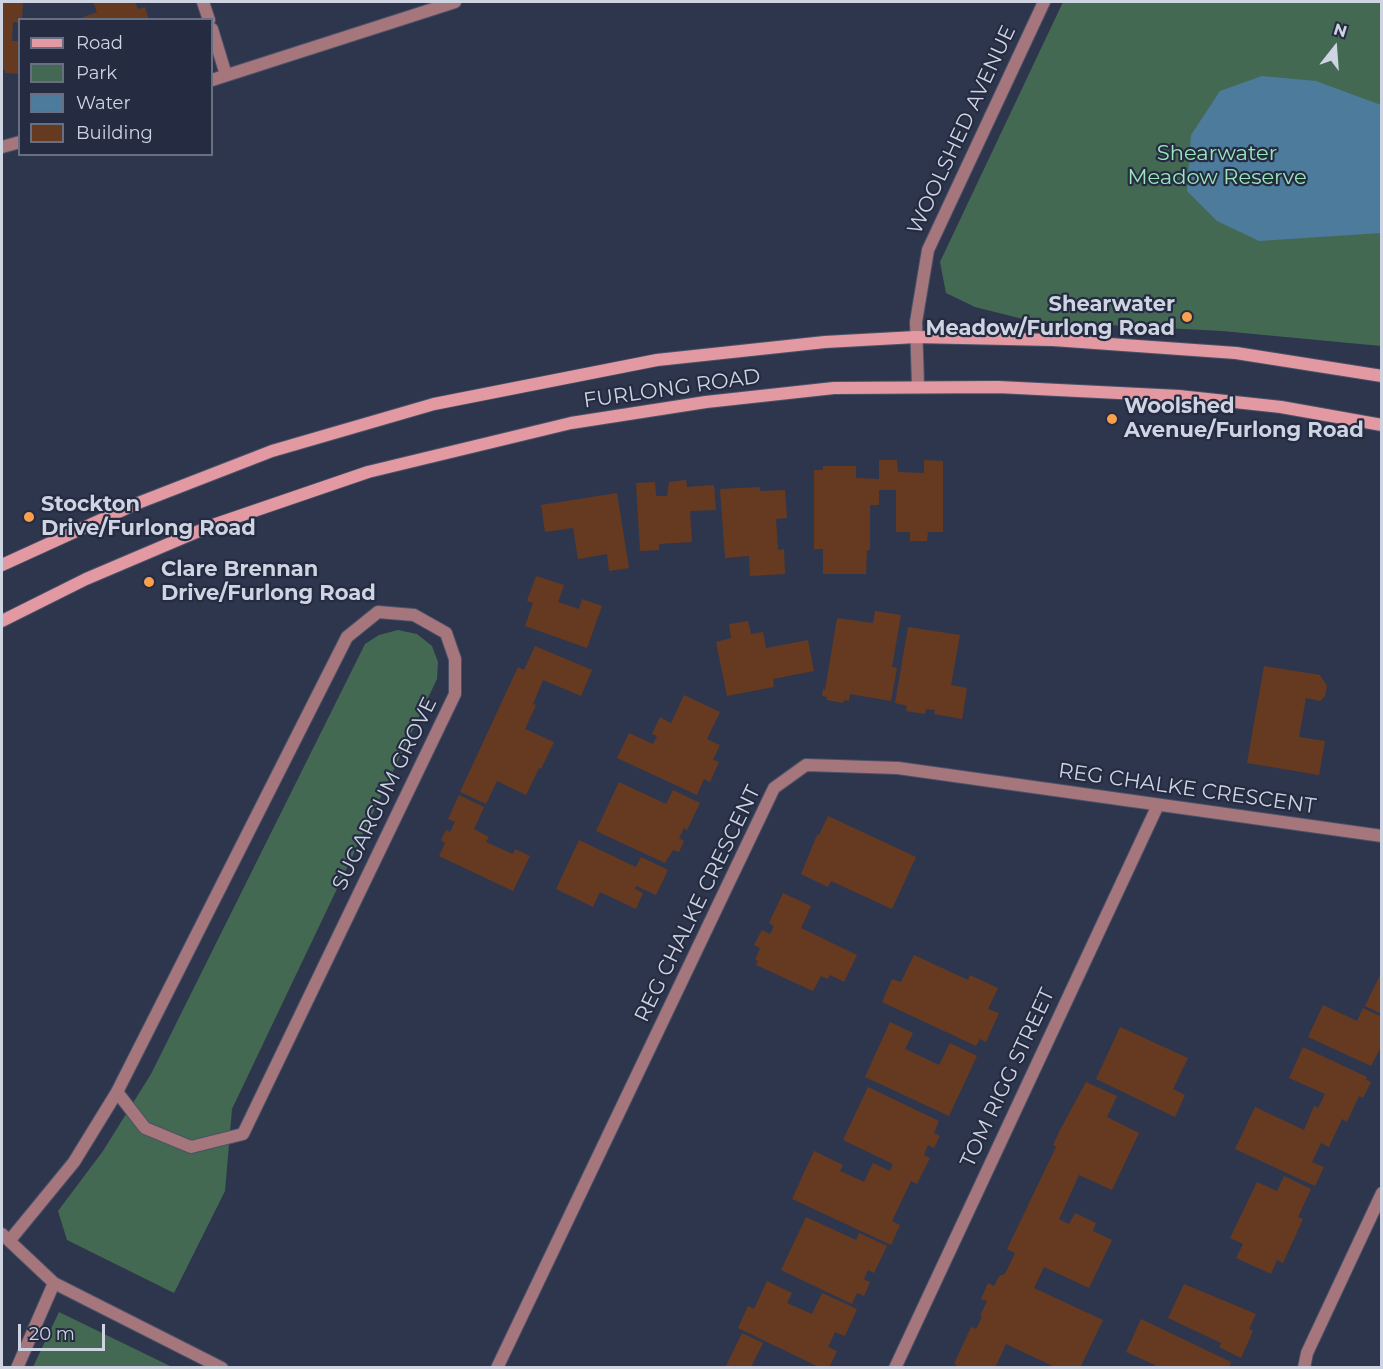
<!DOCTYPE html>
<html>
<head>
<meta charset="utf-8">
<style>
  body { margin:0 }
  #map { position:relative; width:1383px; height:1369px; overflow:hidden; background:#2e364d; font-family:Montserrat,sans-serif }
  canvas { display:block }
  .frame { position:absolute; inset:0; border:3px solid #cfd4e3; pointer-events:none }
  .legend { position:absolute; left:18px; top:18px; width:195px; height:138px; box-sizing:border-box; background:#252c42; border:2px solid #696f82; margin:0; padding:8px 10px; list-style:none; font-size:18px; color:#cfd4e3 }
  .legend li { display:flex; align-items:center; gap:12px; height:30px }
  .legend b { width:30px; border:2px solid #696f82 }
  .north { position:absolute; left:1305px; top:18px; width:60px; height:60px; -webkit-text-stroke:4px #252c42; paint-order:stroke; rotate:17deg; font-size:16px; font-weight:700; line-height:24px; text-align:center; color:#cfd4e3 }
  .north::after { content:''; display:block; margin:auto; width:21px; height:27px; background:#cfd4e3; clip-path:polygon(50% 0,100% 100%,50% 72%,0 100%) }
  .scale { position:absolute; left:18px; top:1324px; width:87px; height:27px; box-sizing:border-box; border:3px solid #cfd4e3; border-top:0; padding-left:8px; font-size:18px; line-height:21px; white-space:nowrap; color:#cfd4e3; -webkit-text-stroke:4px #252c42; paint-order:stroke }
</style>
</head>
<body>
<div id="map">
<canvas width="1383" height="1369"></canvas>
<div class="frame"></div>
<ul class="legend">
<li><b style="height:8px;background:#e399a2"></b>Road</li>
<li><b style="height:16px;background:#446953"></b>Park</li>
<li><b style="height:16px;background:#4c7b9c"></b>Water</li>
<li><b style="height:16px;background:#663a21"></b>Building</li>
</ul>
<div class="north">N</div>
<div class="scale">20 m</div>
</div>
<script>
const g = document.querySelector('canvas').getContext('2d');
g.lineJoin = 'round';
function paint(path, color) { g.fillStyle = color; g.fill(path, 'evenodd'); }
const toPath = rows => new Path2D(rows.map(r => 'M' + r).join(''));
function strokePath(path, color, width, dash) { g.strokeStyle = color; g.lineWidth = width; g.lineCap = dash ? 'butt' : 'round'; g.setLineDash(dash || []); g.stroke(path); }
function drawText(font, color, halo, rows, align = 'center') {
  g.font = font + ' Montserrat,sans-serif'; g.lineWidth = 4.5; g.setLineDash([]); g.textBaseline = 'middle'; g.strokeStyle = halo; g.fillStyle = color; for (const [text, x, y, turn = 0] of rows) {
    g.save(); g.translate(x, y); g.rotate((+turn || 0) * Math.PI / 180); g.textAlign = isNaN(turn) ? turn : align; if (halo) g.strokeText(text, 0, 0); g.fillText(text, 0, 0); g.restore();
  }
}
const green = toPath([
  [1063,2,1381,2,1381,346,1222,331,1031,321,975,307,946,293,940,262],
  [398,630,417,634,432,646,438,662,437,679,232,1109,225,1191,174,1293,67,1240,58,1211,103,1151,151,1074,365,644,379,635],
  [59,1312,172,1367,33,1367]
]);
const water = toPath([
  [1262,76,1316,81,1381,105,1381,233,1259,241,1217,221,1187,191,1191,135,1220,91]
]);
const building = toPath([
  [2,2,23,2,22,20,20,20,20,23,13,22,12,41,20,41,20,74,5,73,5,70,2,70],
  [93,2,135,2,138,9,145,7,149,20,75,20,97,12],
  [879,460,897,460,898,472,924,473,924,460,943,461,943,532,928,532,927,541,910,541,910,532,896,532,896,490,879,490,879,505,870,505,870,550,867,550,866,574,823,574,823,549,814,549,814,470,823,470,823,466,856,466,856,478,879,479],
  [686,480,687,487,714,485,716,510,690,511,692,542,659,544,659,550,640,551,636,483,655,482,656,496,667,496,669,482],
  [760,487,760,491,785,490,787,518,776,519,778,550,784,549,785,574,750,576,749,556,725,558,720,489],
  [617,493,629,568,609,571,607,554,578,559,573,528,545,532,541,505],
  [536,576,564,585,558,602,579,609,582,599,602,606,587,648,525,626,533,603,527,601],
  [875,611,901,615,892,667,897,668,891,701,850,694,849,701,844,700,843,703,827,700,827,697,822,696,823,689,825,690,837,618,873,623],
  [748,621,751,634,763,632,766,648,808,640,814,671,773,679,774,687,727,696,716,642,731,638,729,624],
  [908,627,960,635,951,685,967,688,962,719,934,714,935,710,926,709,925,714,906,711,907,706,895,703],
  [535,646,592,670,581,696,543,680,533,704,536,705,525,729,554,742,541,769,539,768,526,795,497,781,486,804,460,792,518,667,524,670],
  [1264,666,1320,675,1327,686,1325,696,1320,701,1306,698,1299,737,1325,741,1319,775,1247,763],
  [684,695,720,712,707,739,720,745,713,760,719,762,710,782,704,779,697,795,617,758,629,733,653,744,657,736,652,734,660,717,671,723],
  [619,782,666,804,673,790,700,803,687,830,684,828,679,838,684,841,679,852,673,850,665,863,596,831],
  [459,795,484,807,474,829,489,837,486,842,513,854,515,849,530,856,513,891,439,856,445,843,441,840,446,830,450,832,455,822,448,819],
  [828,816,916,857,892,909,831,881,828,887,801,874,817,835,819,835],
  [579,840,636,867,641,857,668,870,656,895,636,886,635,889,643,893,636,909,600,892,593,907,556,889],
  [783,893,811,906,801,928,857,955,844,982,830,975,828,979,821,976,813,991,756,965,758,961,755,960,760,948,754,945,762,930,770,934,774,926,769,923],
  [914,955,968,980,970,975,998,988,988,1009,999,1013,986,1042,980,1039,976,1046,882,1002,892,979,901,982],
  [1382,971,1382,1014,1365,1006],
  [1323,1005,1357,1021,1363,1008,1382,1017,1382,1045,1371,1066,1308,1037],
  [890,1022,913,1033,905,1049,939,1065,950,1043,977,1056,949,1116,865,1077],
  [1120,1027,1188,1058,1173,1089,1185,1095,1175,1117,1096,1079],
  [1303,1047,1367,1077,1366,1080,1371,1082,1363,1098,1359,1096,1347,1122,1342,1119,1329,1147,1321,1143,1312,1162,1324,1167,1315,1186,1235,1149,1255,1107,1304,1130,1314,1106,1318,1108,1325,1094,1289,1078],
  [1086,1082,1117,1096,1107,1117,1139,1133,1112,1190,1079,1175,1059,1219,1069,1224,1075,1213,1096,1223,1093,1231,1112,1240,1089,1288,1044,1267,1034,1288,1103,1320,1080,1368,1057,1368,1006,1344,995,1368,960,1368,954,1364,971,1327,976,1329,982,1317,980,1316,987,1301,981,1299,988,1283,994,1286,999,1276,1005,1274,1015,1253,1007,1249,1056,1147,1053,1145,1060,1130],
  [868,1087,939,1121,934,1133,940,1136,934,1148,928,1145,924,1155,930,1158,917,1184,911,1181,892,1221,900,1225,891,1245,792,1199,814,1151,843,1165,840,1171,864,1182,873,1163,890,1171,893,1164,843,1140],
  [1284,1176,1311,1189,1298,1217,1303,1219,1287,1254,1283,1263,1277,1260,1271,1274,1236,1258,1243,1244,1230,1238,1257,1182,1277,1191],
  [806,1217,856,1240,859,1233,887,1246,874,1273,868,1270,864,1279,870,1282,864,1296,857,1293,852,1304,781,1270],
  [767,1281,792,1293,787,1303,812,1314,822,1293,857,1309,845,1336,835,1332,828,1347,837,1351,829,1368,821,1368,738,1328,748,1306,754,1309],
  [1184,1284,1256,1314,1249,1329,1253,1331,1241,1358,1219,1347,1221,1343,1168,1318],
  [1141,1319,1231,1362,1229,1368,1154,1368,1155,1365,1126,1352],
  [742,1333,763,1343,752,1365,757,1368,725,1368]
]);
const street = toPath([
  [203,2,209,20],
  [212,29,226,75],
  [212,80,455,2],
  [2,147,20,142],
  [918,385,916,322,928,250,1044,2],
  [2,1234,54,1283,222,1368],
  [10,1240,74,1162,117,1092,347,637,378,612,414,615,446,633,455,659,455,694,243,1134,191,1147,145,1128,117,1092],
  [17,1368,54,1283],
  [497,1368,774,788,806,765,898,768,1382,836],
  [895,1368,1158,805],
  [1304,1368,1307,1353,1382,1193]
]);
const secondary = toPath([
  [2,565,138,503,272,451,434,404,657,360,825,342,916,337,1053,340,1236,353,1382,376],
  [2,621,86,579,213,525,368,472,571,423,706,402,834,388,998,387,1179,396,1281,407,1382,425]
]);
const markers = [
  [1187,317,6,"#fa9f4e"],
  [1112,419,6,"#fa9f4e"],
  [29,517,6,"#fa9f4e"],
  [149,582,6,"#fa9f4e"]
];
const streetNames = [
  ["WOOLSHED AVENUE",962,130,-65],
  ["FURLONG ROAD",672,389,-8],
  ["REG CHALKE CRESCENT",1187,789,8],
  ["SUGARGUM GROVE",385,794,-64],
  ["REG CHALKE CRESCENT",698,904,-64],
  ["TOM RIGG STREET",1008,1078,-65]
];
const parkNames = [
  ["Shearwater",1217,154],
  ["Meadow Reserve",1217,178]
];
const poiNames = [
  ["Shearwater",1175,305,"right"],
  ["Meadow/Furlong Road",1175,329,"right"],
  ["Woolshed",1124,407],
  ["Avenue/Furlong Road",1124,431],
  ["Stockton",41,505],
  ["Drive/Furlong Road",41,529],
  ["Clare Brennan",161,570],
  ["Drive/Furlong Road",161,594]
];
paint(green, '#446953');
paint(water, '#4c7b9c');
paint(building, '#663a21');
strokePath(street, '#4b5268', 14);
strokePath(secondary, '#4b5268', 14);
strokePath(street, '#a5767c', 12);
strokePath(secondary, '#e399a2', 12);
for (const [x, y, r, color] of markers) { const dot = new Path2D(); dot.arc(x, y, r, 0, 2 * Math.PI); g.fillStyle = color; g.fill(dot); strokePath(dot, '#252c42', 2); }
drawText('21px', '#cfd4e3', '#252c42', streetNames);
drawText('21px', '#98e7b7', '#252c42', parkNames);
drawText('bold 21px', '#cfd4e3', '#252c42', poiNames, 'left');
</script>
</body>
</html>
